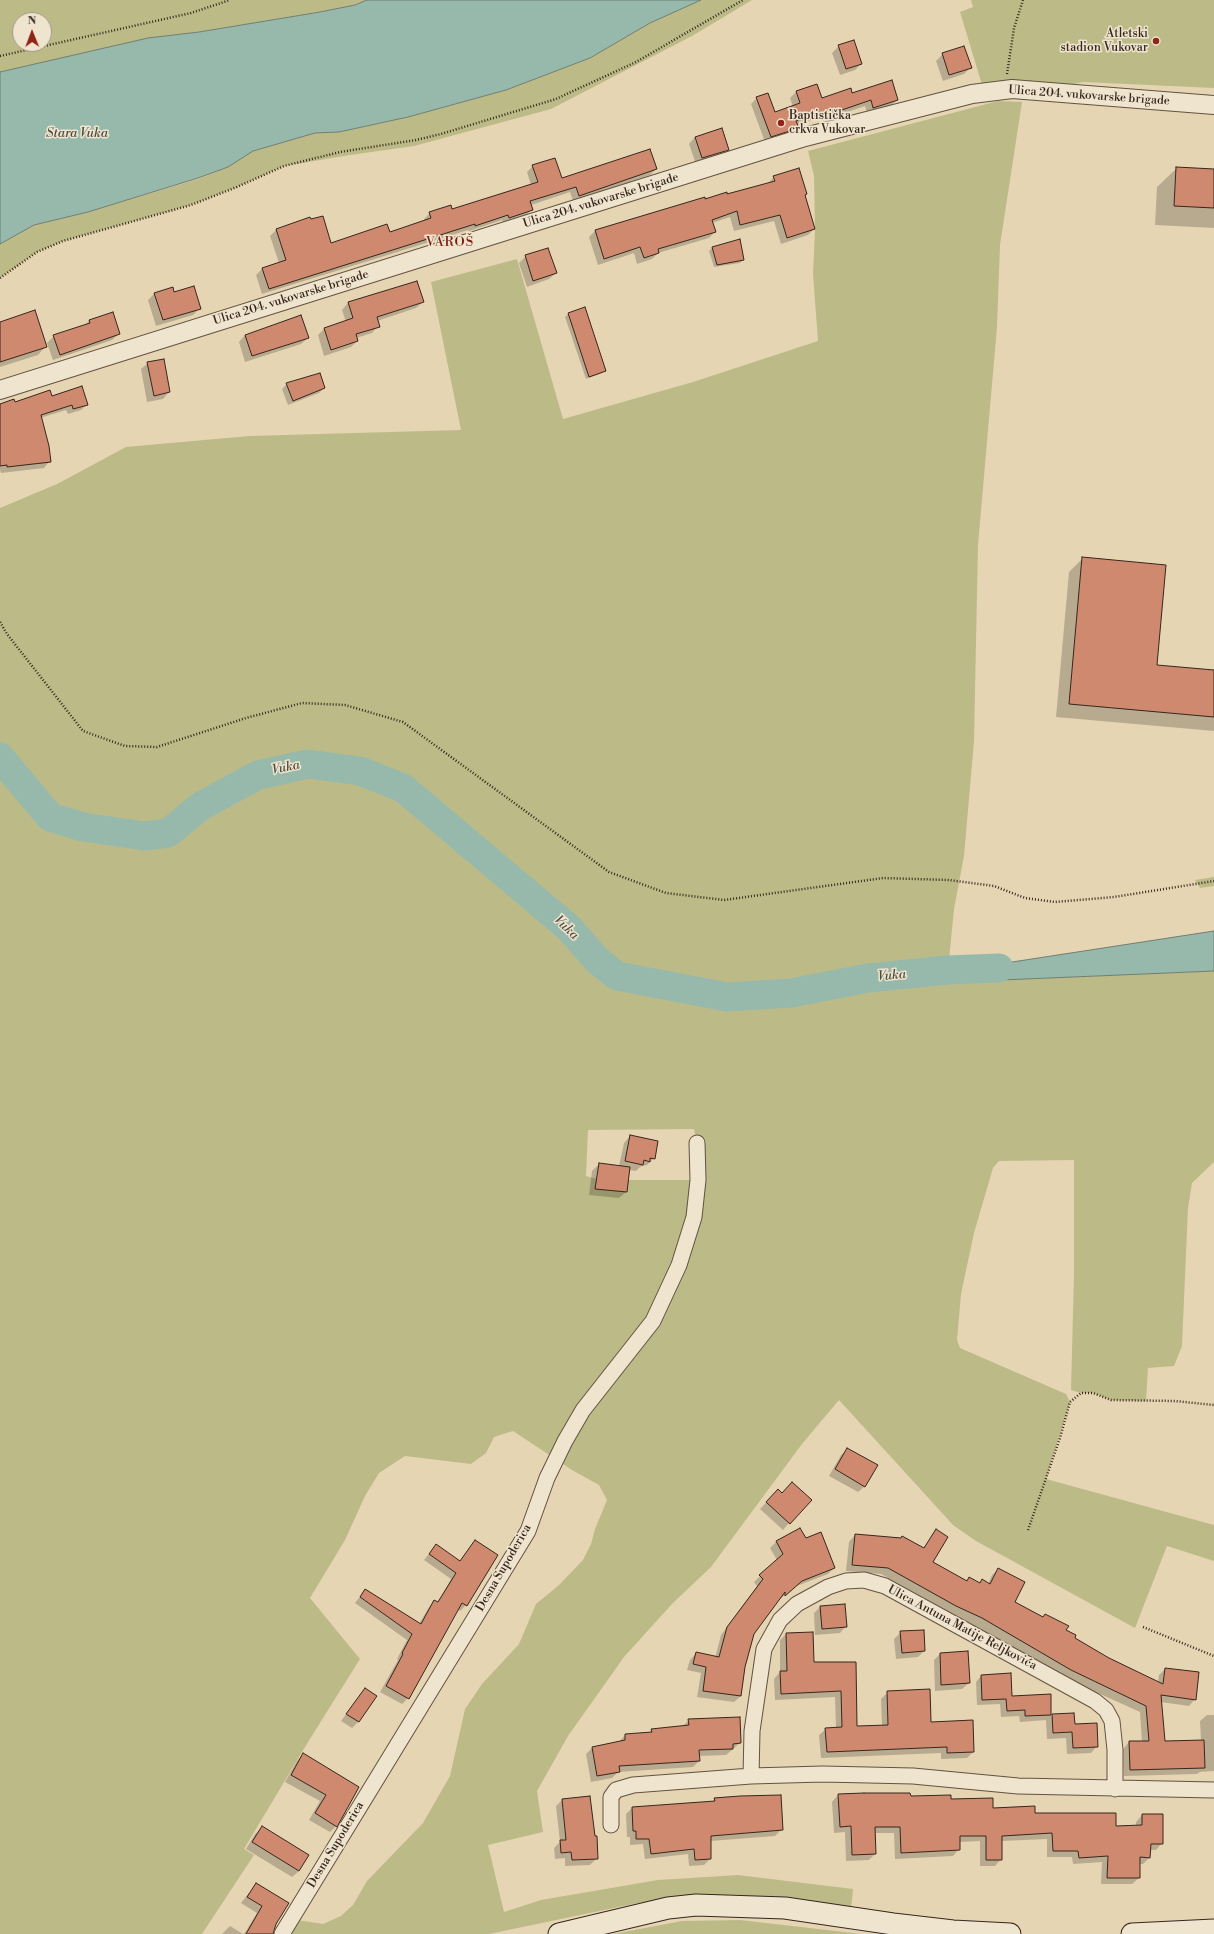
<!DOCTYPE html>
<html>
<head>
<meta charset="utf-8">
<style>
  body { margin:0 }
  #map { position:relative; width:1214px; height:1934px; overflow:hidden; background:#e6d5b3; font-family:"Libre Bodoni",serif }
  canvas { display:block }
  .north { position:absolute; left:12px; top:12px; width:40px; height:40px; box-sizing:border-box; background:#efe4ce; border:1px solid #a59887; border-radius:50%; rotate:359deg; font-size:11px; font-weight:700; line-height:16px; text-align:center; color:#36261d }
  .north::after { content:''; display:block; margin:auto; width:14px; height:18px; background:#8f2418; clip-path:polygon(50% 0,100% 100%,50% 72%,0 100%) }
</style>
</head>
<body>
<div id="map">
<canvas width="1214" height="1934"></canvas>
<div class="north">N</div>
</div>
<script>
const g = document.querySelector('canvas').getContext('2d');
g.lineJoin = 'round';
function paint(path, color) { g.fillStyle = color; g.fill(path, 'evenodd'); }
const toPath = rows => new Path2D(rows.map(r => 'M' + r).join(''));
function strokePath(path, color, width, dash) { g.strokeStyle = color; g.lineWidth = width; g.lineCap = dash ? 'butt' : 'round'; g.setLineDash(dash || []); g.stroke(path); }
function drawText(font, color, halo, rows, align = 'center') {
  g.font = font + ' "Libre Bodoni",serif'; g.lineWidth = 3; g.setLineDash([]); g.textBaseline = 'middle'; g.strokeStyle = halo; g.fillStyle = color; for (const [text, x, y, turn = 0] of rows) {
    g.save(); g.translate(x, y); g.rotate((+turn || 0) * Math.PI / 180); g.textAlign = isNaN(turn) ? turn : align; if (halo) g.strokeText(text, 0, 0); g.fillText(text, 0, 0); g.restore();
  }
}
const green = toPath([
  [0,0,367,0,355,5,320,12,199,32,148,38,0,72],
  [20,20,44,20,44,44,20,44],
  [701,0,752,0,692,36,551,109,414,146,350,155,284,166,237,187,191,205,63,241,37,252,0,278,0,244,34,225,88,212,198,179,228,167,252,151,315,133,339,132,408,117,506,90,590,58,650,23],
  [971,0,1214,0,1214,88,1083,82,1050,89,983,88,960,12,973,7],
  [998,101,1022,102,1000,245,997,327,978,545,974,741,964,856,954,909,948,970,960,970,1002,980,1214,971,1214,1162,1192,1183,1188,1208,1182,1346,1174,1366,1148,1368,1146,1401,1111,1400,1093,1393,1081,1393,1071,1390,1074,1273,1074,1160,999,1161,993,1168,974,1233,961,1294,957,1340,960,1348,1066,1394,1070,1402,1046,1479,1214,1525,1214,1561,1167,1546,1135,1628,976,1541,953,1525,839,1400,802,1444,711,1567,672,1604,624,1657,568,1736,537,1791,543,1832,488,1845,504,1912,541,1900,658,1880,738,1875,853,1889,851,1909,759,1896,705,1897,669,1899,638,1903,489,1934,282,1934,291,1919,323,1924,341,1916,353,1905,367,1881,423,1823,450,1776,465,1709,482,1684,519,1644,536,1604,559,1585,583,1560,591,1544,595,1529,607,1500,599,1485,572,1470,513,1431,494,1437,486,1453,471,1464,405,1456,379,1473,365,1496,345,1540,310,1598,360,1659,308,1742,244,1849,254,1855,202,1934,0,1934,0,508,57,484,126,447,249,436,461,430,431,282,517,259,563,419,693,382,818,341,813,274,815,229,814,176,808,151],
  [694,1129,697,1143,698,1180,628,1180,627,1192,596,1189,597,1179,586,1176,588,1130],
  [1214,877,1214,886,1200,888,1195,880],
  [740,1920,862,1934,613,1934,682,1921]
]);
const water = toPath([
  [367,0,701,0,650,23,590,58,506,90,408,117,339,132,315,133,253,151,228,167,198,178,88,212,34,225,0,244,0,72,148,38,199,32,320,12,355,5,367,0],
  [1214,931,1214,971,1002,980,960,970,1214,931]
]);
const shadow = toPath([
  [839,46,861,64,855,70,840,75,832,53],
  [943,54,971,67,964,74,943,81,936,61],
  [796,92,822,99,852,94,897,100,891,106,867,113,865,106,830,118,828,114,797,125,798,128,792,134,765,142,751,104,757,98,774,114,793,107,790,98],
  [695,137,728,150,722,156,696,164,689,144],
  [533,166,562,179,656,169,650,175,573,201,570,192,531,205,532,209,526,216,503,223,502,220,469,231,468,230,262,294,256,275,262,269,279,263,270,236,276,230,309,219,331,244,389,233,424,221,424,219,430,213,451,210,531,185,527,172],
  [1177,168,1214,170,1214,228,1155,225,1157,187],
  [774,177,806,194,804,196,814,229,808,235,781,244,774,221,734,231,730,217,712,223,715,232,709,238,658,253,652,259,637,264,634,253,598,265,589,237,595,231,705,200,767,184],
  [712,248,743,260,740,263,714,267,709,251],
  [526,256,556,273,549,279,527,287,519,263],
  [172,288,174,294,200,308,193,315,156,326,148,300,154,294],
  [423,302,416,308,377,321,378,326,372,333,356,338,357,341,351,347,324,356,318,335,324,329,346,322,342,310,348,303],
  [112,314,119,334,112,340,53,360,47,343,54,336,84,326,89,321],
  [568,314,605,370,602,373,586,379,565,317],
  [300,316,308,338,301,344,245,362,239,342,245,335],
  [0,326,46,346,38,355,0,367],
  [148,363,169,392,163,399,147,402,141,369],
  [287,384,324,388,319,393,288,405,282,389],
  [51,397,87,404,81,410,68,414,66,410,40,418,49,462,44,468,1,473,0,470,0,405],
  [1082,559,1156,666,1214,671,1214,731,1056,717,1069,572],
  [630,1136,654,1158,647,1165,640,1167,636,1171,629,1170,626,1192,619,1198,589,1195,592,1171,599,1164,619,1166,624,1143],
  [848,1449,865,1486,858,1492,829,1476,841,1455],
  [772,1496,789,1523,783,1530,760,1509],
  [799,1529,805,1540,834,1568,828,1574,794,1587,779,1600,753,1633,744,1667,741,1696,734,1702,697,1697,701,1673,687,1670,690,1660,696,1653,715,1658,721,1635,757,1586,754,1582,777,1560,770,1548,776,1542],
  [936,1531,932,1562,966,1582,969,1578,979,1583,982,1581,988,1584,992,1575,999,1569,1014,1602,1065,1631,1073,1639,1109,1659,1158,1683,1159,1675,1165,1669,1195,1699,1189,1706,1161,1702,1164,1742,1201,1741,1200,1721,1207,1715,1214,1715,1214,1771,1200,1772,1197,1774,1124,1776,1123,1749,1129,1742,1142,1742,1140,1712,1089,1689,881,1574,846,1571,849,1542,855,1535,923,1549],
  [475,1541,466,1605,460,1611,458,1609,408,1698,402,1704,380,1692,398,1660,397,1659,407,1640,355,1603,365,1590,419,1624,429,1607,435,1601,437,1603,451,1579,424,1560,436,1545,459,1562],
  [820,1607,846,1626,840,1633,815,1635,814,1613],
  [901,1632,924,1651,918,1657,896,1659,894,1639],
  [812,1633,813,1663,855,1663,856,1727,882,1726,881,1699,888,1692,973,1752,967,1758,941,1759,941,1753,821,1758,819,1735,826,1729,836,1728,835,1697,775,1700,774,1679,780,1672,780,1640,786,1634],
  [940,1654,969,1683,962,1689,935,1691,934,1660],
  [981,1676,1012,1697,1050,1695,1051,1717,1053,1715,1074,1725,1097,1746,1091,1753,1067,1754,1066,1738,1047,1739,1046,1720,1020,1722,1019,1716,1001,1717,1000,1704,977,1705,976,1682],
  [365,1689,375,1696,358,1722,352,1728,341,1721],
  [689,1720,740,1743,726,1755,699,1756,699,1761,693,1767,618,1772,612,1778,591,1782,586,1754,592,1748,619,1742,625,1735,648,1734,652,1730,682,1727],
  [303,1754,358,1787,336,1826,330,1832,309,1820,320,1801,285,1782,297,1761],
  [838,1795,950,1800,992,1809,1034,1814,1115,1827,1136,1826,1136,1822,1142,1815,1162,1843,1156,1850,1149,1850,1149,1858,1143,1864,1139,1864,1139,1878,1132,1884,1101,1884,1102,1862,1073,1864,1072,1857,1047,1857,1047,1839,1001,1841,1001,1859,995,1866,980,1866,980,1841,959,1842,959,1849,953,1856,895,1859,894,1833,874,1833,875,1854,869,1860,846,1861,845,1832,834,1833,832,1802],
  [589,1797,597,1858,590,1865,565,1866,565,1858,555,1859,554,1848,560,1842,556,1806,562,1800],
  [715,1799,782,1829,775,1836,710,1841,710,1859,704,1865,689,1866,688,1854,645,1859,643,1844,630,1845,630,1837,627,1837,626,1814,632,1808,711,1803],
  [262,1828,299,1871,292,1877,246,1849,255,1834],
  [256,1884,275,1923,271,1934,244,1934,257,1913,241,1903],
  [230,1926,243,1934,222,1934]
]);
const river = toPath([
  [0,757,50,817,83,827,145,836,168,833,201,806,258,775,308,764,360,771,403,788,569,928,597,960,617,976,727,997,791,993,868,978,948,970,999,968]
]);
const building = toPath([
  [854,40,862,64,846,69,838,45,854,40],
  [964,46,972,68,949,75,942,53,964,46],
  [892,80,898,100,873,108,871,100,836,112,835,109,796,121,799,128,771,137,756,97,768,93,775,112,800,103,796,91,817,84,822,98,851,88,852,93,892,80],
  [722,128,729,150,702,158,695,137,722,128],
  [650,149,657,169,579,196,576,187,530,201,533,210,509,218,508,215,475,226,475,224,269,289,262,268,286,260,276,229,310,217,311,219,323,216,331,243,387,224,390,232,431,218,429,212,451,205,452,209,538,182,532,165,555,158,562,178,650,149],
  [1176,167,1214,169,1214,208,1174,206,1176,167],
  [799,168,807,194,805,195,815,229,787,238,780,215,740,225,737,211,712,220,716,232,658,249,659,253,644,258,640,247,604,259,595,230,705,197,705,199,727,192,727,194,775,181,773,176,799,168],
  [740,239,744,260,717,265,712,247,740,239],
  [548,248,557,273,533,281,525,255,548,248],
  [417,281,424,302,377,317,380,327,356,334,358,341,331,350,324,328,353,318,348,302,417,281],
  [194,286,201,309,163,320,154,293,173,287,174,292,194,286],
  [585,307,606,371,589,377,568,313,585,307],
  [35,310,47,347,0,362,0,322,35,310],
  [113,312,120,334,60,355,53,335,90,323,89,320,113,312],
  [301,315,309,338,252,356,245,335,301,315],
  [164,359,170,392,154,396,147,362,164,359],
  [320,373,325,388,293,401,286,383,320,373],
  [82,386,88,405,73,409,72,405,41,415,49,446,51,462,7,467,7,465,0,466,0,404,14,399,15,402,50,390,52,396,82,386],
  [1082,557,1166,565,1157,665,1214,670,1214,717,1069,704,1082,557],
  [630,1135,658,1141,655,1159,650,1158,650,1162,644,1160,643,1165,625,1161,630,1135],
  [599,1163,630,1167,627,1192,595,1189,599,1163],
  [847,1448,878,1465,865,1487,835,1469,847,1448],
  [792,1482,812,1500,790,1524,766,1502,778,1489,782,1493,792,1482],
  [800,1528,806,1538,821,1532,835,1568,802,1581,785,1596,785,1592,754,1634,745,1667,741,1696,703,1691,706,1667,693,1664,696,1652,719,1657,727,1627,763,1579,759,1575,783,1554,776,1541,800,1528],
  [936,1529,948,1537,933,1562,967,1581,969,1577,980,1583,982,1579,990,1584,998,1568,1025,1582,1015,1602,1043,1617,1045,1614,1069,1626,1066,1630,1076,1635,1075,1638,1109,1658,1163,1684,1165,1668,1199,1672,1196,1700,1161,1695,1165,1741,1204,1740,1205,1768,1130,1770,1129,1741,1149,1741,1146,1706,1071,1670,982,1618,956,1606,888,1568,852,1565,855,1534,901,1538,902,1536,924,1548,936,1529],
  [475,1540,498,1555,467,1606,462,1603,409,1699,386,1686,403,1654,402,1653,412,1634,360,1597,365,1589,421,1624,434,1600,438,1602,456,1573,429,1554,436,1544,460,1561,475,1540],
  [845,1604,847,1627,822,1629,820,1606,845,1604],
  [924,1630,925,1651,902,1653,900,1631,924,1630],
  [813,1632,814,1662,856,1662,857,1726,888,1725,887,1691,930,1689,931,1722,973,1720,974,1752,947,1753,947,1747,827,1752,825,1728,842,1727,841,1691,781,1694,780,1671,787,1671,786,1633,813,1632],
  [968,1651,970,1683,941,1685,940,1653,968,1651],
  [1011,1673,1012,1696,1051,1694,1051,1715,1025,1716,1025,1710,1007,1711,1006,1699,982,1700,981,1675,1011,1673],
  [365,1688,377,1696,359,1722,346,1714,365,1688],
  [1074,1713,1075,1724,1097,1723,1098,1747,1073,1748,1072,1732,1053,1733,1052,1714,1074,1713],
  [740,1717,741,1743,733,1744,733,1749,699,1750,700,1761,619,1766,620,1772,597,1776,592,1747,625,1740,625,1734,652,1732,651,1729,689,1725,688,1719,740,1717],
  [303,1753,359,1787,337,1827,315,1813,326,1795,291,1775,303,1753],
  [864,1793,910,1793,911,1796,951,1795,951,1799,993,1798,993,1808,1035,1806,1035,1813,1116,1813,1116,1826,1142,1825,1142,1814,1163,1814,1163,1844,1151,1844,1150,1858,1140,1857,1140,1878,1107,1878,1108,1856,1079,1858,1078,1851,1053,1851,1052,1833,1002,1836,1002,1860,986,1860,986,1836,960,1836,960,1850,901,1853,900,1827,875,1827,876,1854,852,1855,851,1826,840,1827,838,1794,864,1793],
  [781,1795,783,1830,711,1836,711,1859,695,1860,694,1849,651,1854,649,1839,636,1839,636,1831,633,1831,632,1807,715,1801,714,1798,740,1796,781,1795],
  [590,1796,595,1836,597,1836,598,1859,572,1860,571,1852,561,1853,560,1840,566,1840,562,1799,590,1796],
  [262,1826,309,1855,299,1871,252,1842,262,1826],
  [256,1883,289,1903,276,1924,273,1934,246,1934,262,1906,247,1897,256,1883]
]);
const path = toPath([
  [0,56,191,13,230,0],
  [1007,74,1014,28,1023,0],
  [0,278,37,252,63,241,191,205,237,187,284,166,340,152,416,140,441,134,556,99,636,62,743,0],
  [0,622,7,634,83,731,125,746,157,747,246,718,302,703,345,705,403,722,609,872,666,893,724,900,883,878,949,880,994,886,1025,898,1055,902,1114,897,1214,881],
  [1028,1530,1060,1438,1070,1402,1081,1393,1093,1393,1111,1400,1175,1401,1214,1405],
  [1143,1627,1214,1656]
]);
const minor = toPath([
  [751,1776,752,1731,764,1649,780,1620,797,1604,828,1587,846,1581,864,1580,885,1586,1095,1701,1106,1710,1112,1721,1115,1750,1115,1789],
  [611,1825,611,1797,616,1790,633,1785,751,1776,823,1774,913,1776,1018,1786,1214,1790],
  [282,1934,528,1531,547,1478,565,1441,583,1410,653,1321,679,1265,694,1217,698,1180,697,1143]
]);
const tertiary = toPath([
  [0,390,805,137,972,94,1012,89,1214,105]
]);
const secondary = toPath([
  [559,1934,668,1908,696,1905,785,1908,893,1924,953,1931,1010,1934],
  [1132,1934,1214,1930]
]);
const markers = [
  [1156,41,4,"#8f2418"],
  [781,123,4,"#8f2418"]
];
const poiNames = [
  ["Atletski",1148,34],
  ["stadion Vukovar",1148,48],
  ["Baptistička",789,116,"left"],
  ["crkva Vukovar",789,130,"left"]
];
const streetNames = [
  ["Ulica 204. vukovarske brigade",1089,96,4],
  ["Ulica 204. vukovarske brigade",601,201,-17],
  ["Ulica 204. vukovarske brigade",291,298,-17],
  ["Desna Supoderica",504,1568,-60],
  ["Ulica Antuna Matije Reljkovića",962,1628,28],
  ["Desna Supoderica",336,1845,-59]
];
const waterNames = [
  ["Stara Vuka",77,134],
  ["Vuka",286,768,-12],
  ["Vuka",566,928,44],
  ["Vuka",892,976,-5]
];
const neighbourhoodNames = [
  ["VAROŠ",450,243]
];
paint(green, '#bcbb88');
paint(water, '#96b9ab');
strokePath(water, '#707e72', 1);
paint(shadow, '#0003');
strokePath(river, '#96b9ab', 29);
paint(building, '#cf896f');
strokePath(building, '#36261d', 1);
strokePath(minor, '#625242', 17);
strokePath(tertiary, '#625242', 20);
strokePath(secondary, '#36261d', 23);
strokePath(path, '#36261d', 2.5, [1, 2]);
strokePath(minor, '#efe4ce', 15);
strokePath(tertiary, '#efe4ce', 18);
strokePath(secondary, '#efe4ce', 21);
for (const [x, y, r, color] of markers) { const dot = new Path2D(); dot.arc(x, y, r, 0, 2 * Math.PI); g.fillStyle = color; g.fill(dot); strokePath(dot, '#efe4ce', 1.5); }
drawText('12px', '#36261d', '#efe4ce', poiNames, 'right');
drawText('12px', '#36261d', '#efe4ce', streetNames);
drawText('italic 13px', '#4e4b40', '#efe4ce', waterNames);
g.letterSpacing = '1px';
drawText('13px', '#7a1f14', '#efe4ce', neighbourhoodNames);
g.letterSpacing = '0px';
</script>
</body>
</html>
